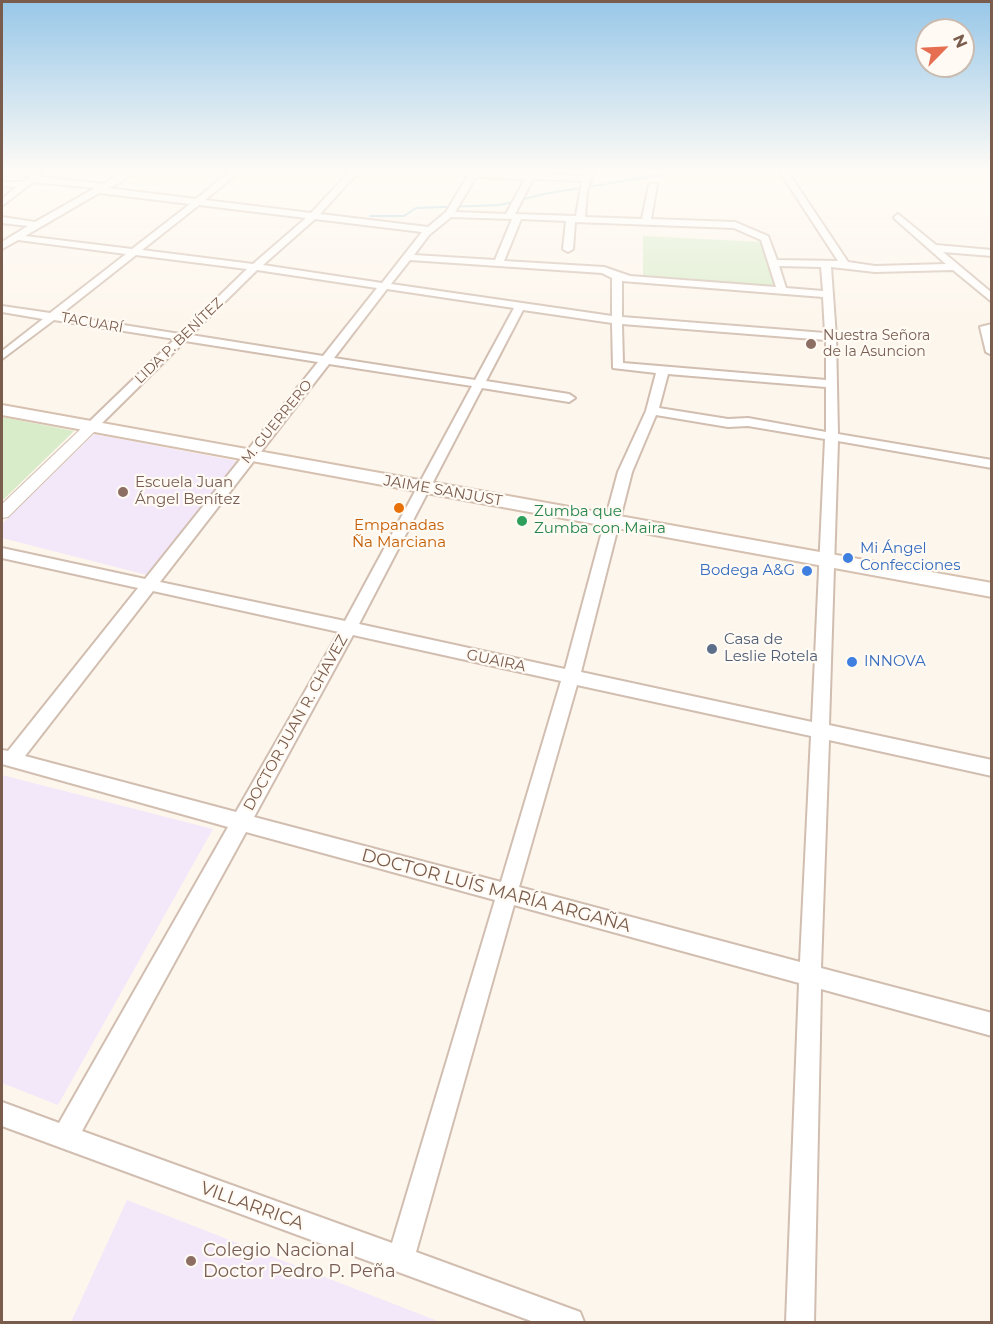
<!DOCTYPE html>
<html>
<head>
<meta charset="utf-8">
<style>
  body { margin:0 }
  #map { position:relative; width:993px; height:1324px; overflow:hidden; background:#fdf6ec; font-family:Montserrat,sans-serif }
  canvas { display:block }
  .frame { position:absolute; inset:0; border:3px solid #7a5c4d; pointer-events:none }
  .north { position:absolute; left:915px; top:18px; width:60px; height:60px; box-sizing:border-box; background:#fffaf3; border:2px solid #cabbb1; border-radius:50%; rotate:66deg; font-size:16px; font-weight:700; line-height:24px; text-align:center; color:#7a5c4d }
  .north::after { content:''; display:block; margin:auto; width:21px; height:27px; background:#e76f51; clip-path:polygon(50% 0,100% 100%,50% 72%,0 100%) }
</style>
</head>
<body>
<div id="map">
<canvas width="993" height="1324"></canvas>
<div class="frame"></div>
<div class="north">N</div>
</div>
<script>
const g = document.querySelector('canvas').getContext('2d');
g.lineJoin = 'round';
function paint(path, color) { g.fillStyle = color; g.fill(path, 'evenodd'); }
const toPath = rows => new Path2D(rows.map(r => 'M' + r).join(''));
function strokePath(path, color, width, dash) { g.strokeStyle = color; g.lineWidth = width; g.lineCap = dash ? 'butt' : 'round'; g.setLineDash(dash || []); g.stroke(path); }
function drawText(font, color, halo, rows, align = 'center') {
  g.font = font + ' Montserrat,sans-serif'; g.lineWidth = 4.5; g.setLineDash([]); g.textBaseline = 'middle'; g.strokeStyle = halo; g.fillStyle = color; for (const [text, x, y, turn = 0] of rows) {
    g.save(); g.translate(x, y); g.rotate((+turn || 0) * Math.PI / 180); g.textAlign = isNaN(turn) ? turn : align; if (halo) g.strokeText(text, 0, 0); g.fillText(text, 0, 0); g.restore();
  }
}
const education = toPath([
  [94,434,237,461,147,575,2,538,2,524],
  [2,775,213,829,58,1105,2,1083],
  [127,1200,440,1322,71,1322]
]);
const green = toPath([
  [643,236,764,242,775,286,643,279],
  [2,417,74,431,2,501]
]);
const stream = toPath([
  [370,216,404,216,416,208,500,205,544,194,697,169]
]);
const minor = toPath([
  [126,169,136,169,120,183,107,188,196,199,233,169,243,169,205,200,311,213,352,169,361,169,320,214,428,227,446,212,472,169,584,176,586,169,594,169,587,192,585,217,642,219,649,185,653,183,657,185,651,219,735,222,768,236,777,260,838,261,778,169,786,169,848,262,875,266,946,264,895,219,894,217,898,214,936,245,992,250,992,256,943,252,992,293,992,302,953,270,875,272,831,267,836,337,838,434,992,460,992,468,838,441,829,725,992,760,992,776,829,740,821,968,992,1013,992,1036,821,989,814,1322,786,1322,799,983,514,905,416,1252,580,1312,584,1322,534,1322,2,1126,2,1102,59,1123,228,827,2,764,2,750,8,751,138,588,2,558,2,548,145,579,318,362,185,341,95,430,91,431,85,427,87,424,175,339,54,320,2,359,2,351,43,319,2,312,2,306,50,313,126,254,18,240,2,249,2,242,28,226,2,223,2,217,35,222,95,188,33,182,2,206,2,199,16,187,2,186,2,182,22,182,39,170,43,172,38,177,104,184,126,169],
  [476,177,525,179,506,214,455,212,476,177],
  [533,179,582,181,576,216,515,214,533,179],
  [99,193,190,204,132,249,25,236,99,193],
  [199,205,306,218,253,264,142,250,199,205],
  [451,217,512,219,495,260,414,255,429,235,451,217],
  [315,219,422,232,382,283,263,265,315,219],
  [521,219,566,221,563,249,568,252,573,249,575,222,734,228,761,240,776,287,630,276,604,267,504,261,521,219],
  [136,255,247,269,180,334,60,315,136,255],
  [410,260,602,273,612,278,612,316,391,284,410,260],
  [779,266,821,267,823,291,786,288,779,266],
  [257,270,377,288,323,356,191,335,257,270],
  [622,281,823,297,825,333,622,317,622,281],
  [387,289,514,308,475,380,334,358,387,289],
  [523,310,612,323,613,368,656,373,646,411,618,472,565,669,359,624,482,388,569,402,575,398,569,394,486,381,523,310],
  [622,324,826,340,826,380,623,363,622,324],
  [329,364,472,386,345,621,160,582,329,364],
  [668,374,826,387,826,432,748,418,728,419,659,408,668,374],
  [656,415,728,427,748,426,825,439,812,722,581,672,632,472,656,415],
  [153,591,339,632,236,812,25,756,153,591],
  [353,635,561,681,501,882,254,817,353,635],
  [577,685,811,736,800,962,519,887,577,685],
  [246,832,495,900,392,1243,82,1131,246,832],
  [992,324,991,330,992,355,986,352,980,327,992,324]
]);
const tertiary = toPath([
  [91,423,98,427,96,430,8,517,2,518,2,504,86,424,91,423]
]);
const secondary = toPath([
  [2,405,992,583,992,597,2,415,2,405]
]);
const markers = [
  [811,344,6,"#8d6e63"],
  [123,492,6,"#8d6e63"],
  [399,508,6,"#e8710a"],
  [522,521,6,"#2e9e5b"],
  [848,558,6,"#3f7fe0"],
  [807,571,6,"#3f7fe0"],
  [712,649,6,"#5c6f8a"],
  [852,662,6,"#3f7fe0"],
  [191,1261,6,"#8d6e63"]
];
const farStreetnames = [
  ["TACUARÍ",92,323,10],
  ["LIDA P. BENÍTEZ",179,341,-44],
  ["M. GUERRERO",277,422,-51]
];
const farEducationnames = [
  ["Nuestra Señora",823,336],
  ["de la Asuncion",823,352]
];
const educationNames = [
  ["Escuela Juan",135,483],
  ["Ángel Benítez",135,500]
];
const streetNames = [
  ["JAIME SANJUST",443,491,10],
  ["GUAIRA",496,661,12],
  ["DOCTOR JUAN R. CHAVEZ",296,723,-61]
];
const leisureNames = [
  ["Zumba que",534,512],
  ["Zumba con Maira",534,529]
];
const foodNames = [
  ["Empanadas",399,526],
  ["Ña Marciana",399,543]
];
const shopNames = [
  ["Mi Ángel",860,549],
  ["Confecciones",860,566],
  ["Bodega A&G",795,571,"right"],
  ["INNOVA",864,662]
];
const serviceNames = [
  ["Casa de",724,640],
  ["Leslie Rotela",724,657]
];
const nearStreetnames = [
  ["DOCTOR LUÍS MARÍA ARGAÑA",496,891,15],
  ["VILLARRICA",252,1206,20]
];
const nearEducationnames = [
  ["Colegio Nacional",203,1251],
  ["Doctor Pedro P. Peña",203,1272]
];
paint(education, '#f3e8fa');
paint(green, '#d8ecc9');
strokePath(stream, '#a5d3da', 2);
strokePath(minor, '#d1beb0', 4);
strokePath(tertiary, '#d1beb0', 2);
strokePath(secondary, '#d6c0b0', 4);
paint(minor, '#fff');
paint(tertiary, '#fff');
paint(secondary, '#fff');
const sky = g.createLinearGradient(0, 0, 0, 355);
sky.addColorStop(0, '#97c7e8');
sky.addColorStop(0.48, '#fefbf6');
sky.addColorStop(1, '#fefbf600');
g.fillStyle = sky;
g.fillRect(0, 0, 993, 355);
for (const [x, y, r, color] of markers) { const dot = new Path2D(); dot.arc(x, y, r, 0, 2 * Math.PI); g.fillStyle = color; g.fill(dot); strokePath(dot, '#fffaf3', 2); }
drawText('14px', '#7a5c4d', '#fffaf3', farStreetnames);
drawText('14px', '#785e54', '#fffaf3', farEducationnames, 'left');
drawText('15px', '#785e54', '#fffaf3', educationNames, 'left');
drawText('15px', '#7a5c4d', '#fffaf3', streetNames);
drawText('15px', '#27864d', '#fffaf3', leisureNames, 'left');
drawText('15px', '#c56008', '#fffaf3', foodNames);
drawText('15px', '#366cbe', '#fffaf3', shopNames, 'left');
drawText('15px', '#4e5e75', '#fffaf3', serviceNames, 'left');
drawText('18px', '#7a5c4d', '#fffaf3', nearStreetnames);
drawText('18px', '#785e54', '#fffaf3', nearEducationnames, 'left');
</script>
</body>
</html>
